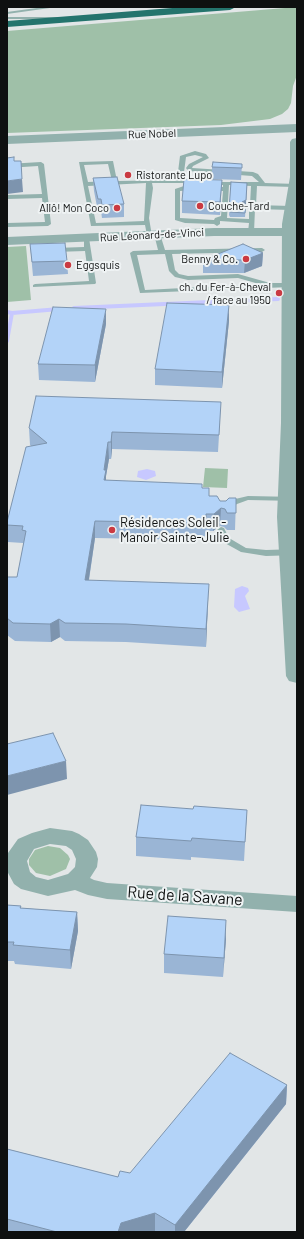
<!DOCTYPE html>
<html>
<head>
<meta charset="utf-8">
<style>
  body { margin:0 }
  #map { position:relative; width:304px; height:1239px; overflow:hidden; background:#e2e6e7; font-family:Barlow,sans-serif }
  canvas { display:block }
  .frame { position:absolute; inset:0; border:8px solid #0e1010; pointer-events:none }
</style>
</head>
<body>
<div id="map">
<canvas width="304" height="1239"></canvas>
<div class="frame"></div>
</div>
<script>
const g = document.querySelector('canvas').getContext('2d');
g.lineJoin = 'round';
function paint(path, color) { g.fillStyle = color; g.fill(path, 'evenodd'); }
const toPath = rows => new Path2D(rows.map(r => 'M' + r).join(''));
function strokePath(path, color, width, dash) { g.strokeStyle = color; g.lineWidth = width; g.lineCap = dash ? 'butt' : 'round'; g.setLineDash(dash || []); g.stroke(path); }
function drawText(font, color, halo, rows, align = 'center') {
  g.font = font + ' Barlow,sans-serif'; g.lineWidth = 4; g.setLineDash([]); g.textBaseline = 'middle'; g.strokeStyle = halo; g.fillStyle = color; for (const [text, x, y, turn = 0] of rows) {
    g.save(); g.translate(x, y); g.rotate((+turn || 0) * Math.PI / 180); g.textAlign = isNaN(turn) ? turn : align; if (halo) g.strokeText(text, 0, 0); g.fillText(text, 0, 0); g.restore();
  }
}
const green = toPath([
  [297,7,297,75,293,86,291,103,288,109,282,114,270,119,221,125,7,133,7,31],
  [26,246,31,300,7,302,7,247],
  [205,468,228,469,227,488,203,487],
  [48,846,60,848,68,855,70,859,66,869,50,876,36,873,29,865,29,859,35,850]
]);
const water = toPath([
  [147,469,155,471,156,476,146,480,137,477,138,471],
  [242,586,248,588,249,591,245,596,250,609,239,612,234,607,235,589]
]);
const stream = toPath([
  [74,308,278,299],
  [7,312,12,313,7,341],
  [12,313,59,309]
]);
const service = toPath([
  [44,7,57,7,7,14,7,12,44,7],
  [7,17,72,17,74,18,72,19,7,19,7,17],
  [195,151,206,154,209,158,193,166,192,168,253,172,258,174,265,183,297,184,297,186,295,187,257,186,256,205,291,206,294,208,291,210,255,209,254,232,251,234,248,232,249,223,220,221,220,224,217,226,214,224,185,223,175,220,175,189,184,186,195,186,198,188,195,190,180,191,180,218,214,220,215,218,221,216,223,191,209,191,206,189,209,187,223,187,223,185,210,185,207,183,208,182,259,182,252,176,188,171,186,168,189,164,203,157,195,155,186,157,183,180,195,180,198,182,197,183,152,183,153,188,149,218,152,236,147,235,145,225,91,226,79,162,113,161,117,181,177,180,180,156,195,151],
  [108,164,112,181,88,182,84,165,108,164],
  [146,183,144,221,96,223,88,186,146,183],
  [229,185,251,186,250,205,243,207,249,209,249,219,227,218,229,185],
  [41,162,44,164,51,224,48,226,7,227,7,223,45,222,42,198,7,199,7,195,42,194,38,166,7,168,7,164,41,162],
  [157,232,160,234,165,250,262,248,265,250,262,252,172,254,175,270,179,274,188,276,238,274,270,283,290,283,293,285,290,287,140,293,130,253,133,251,158,250,154,234,157,232],
  [165,254,169,271,175,277,188,280,238,278,259,284,145,290,137,255,165,254],
  [84,237,89,238,96,283,95,284,33,287,33,285,35,284,89,281,85,251,55,252,52,250,55,248,84,247,84,237],
  [248,496,297,497,297,501,248,500,237,504,230,509,224,509,223,507,231,500,248,496],
  [221,527,224,528,229,538,246,548,266,550,297,549,297,555,266,556,241,552,223,542,217,530,221,527]
]);
const minor = toPath([
  [214,228,297,228,297,236,214,236,7,245,7,237,214,228],
  [50,828,72,831,79,834,88,840,96,852,98,859,97,867,90,878,94,880,107,883,297,896,297,912,107,899,88,895,75,890,48,896,21,889,14,884,7,871,8,853,18,839,32,833,50,828],
  [50,844,66,846,72,850,76,859,75,867,68,874,48,880,36,877,30,872,27,861,34,849,50,844]
]);
const tertiary = toPath([
  [297,124,297,132,7,144,7,136,297,124],
  [297,138,297,683,289,681,286,676,277,517,281,423,282,224,290,177,290,142,292,139,297,138]
]);
const motorway = toPath([
  [185,7,236,7,230,10,7,27,7,21,185,7]
]);
const wall = toPath([
  [242,164,241,180,212,179,212,167],
  [93,178,124,204,124,217,102,218,101,211,98,212,94,191],
  [222,180,220,215,182,213,182,201],
  [231,182,246,205,245,217,230,217,229,215],
  [30,244,67,261,68,274,33,276],
  [263,253,262,266,244,273,203,273,203,260],
  [229,321,222,388,155,385,155,369],
  [106,324,95,382,39,380,38,364],
  [220,418,218,452,112,449,111,459,109,459,106,476,106,480,202,488,209,496,220,501,226,501,236,498,235,530,227,530,224,527,220,526,213,531,206,531,205,539,197,540,95,538,89,580,208,602,206,647,126,642,65,641,60,637,51,642,15,641,7,635,7,577,17,577,23,547,23,543,8,542,7,522,31,446,30,445,29,428],
  [193,809,247,810,244,861,191,857,191,860,136,856,136,837],
  [7,905,21,906,21,908,77,912,78,931,71,969,15,964,14,961,7,961],
  [226,939,223,977,164,973,164,954],
  [287,1085,286,1104,184,1232,7,1232,7,1149,118,1177,130,1173]
]);
const shadedWall = toPath([
  [22,179,23,192,7,194,7,181],
  [222,180,221,192,220,215,220,202],
  [247,183,246,205,242,206,242,202],
  [263,253,262,266,244,273,245,260],
  [229,305,229,321,222,388,222,372],
  [106,309,106,324,95,382,95,365],
  [112,432,112,449,111,459,111,442],
  [108,442,109,459,106,476,106,487,105,497,104,470],
  [221,508,220,526,213,531,214,514],
  [95,521,95,538,86,598,85,580],
  [209,584,208,602,206,647,206,629],
  [59,619,60,637,51,642,50,624],
  [66,761,67,779,7,795,7,776],
  [77,912,78,931,71,969,70,950],
  [226,920,226,939,223,977],
  [287,1085,286,1104,184,1232,175,1232,175,1225],
  [155,1213,155,1232,118,1232,121,1223]
]);
const building = toPath([
  [14,157,14,161,21,161,22,179,7,181,7,158,14,157],
  [213,162,242,164,242,168,212,167,213,162],
  [117,177,124,204,102,205,101,199,98,199,93,178,117,177],
  [184,179,222,180,220,202,182,201,184,179],
  [231,182,247,183,246,200,242,202,246,205,245,213,230,212,229,210,231,182],
  [65,243,67,261,32,262,30,244,65,243],
  [243,244,263,253,245,260,203,260,243,244],
  [167,303,229,305,222,372,155,369,167,303],
  [53,307,106,309,95,365,38,364,53,307],
  [36,396,221,402,219,435,112,432,111,442,108,442,104,470,106,470,104,480,202,484,202,488,209,488,209,496,217,496,220,501,226,501,229,498,236,498,236,513,227,513,225,509,221,508,214,514,206,514,206,522,197,523,95,521,85,580,209,584,206,629,126,624,65,623,59,619,50,624,13,623,7,618,7,577,17,577,26,531,22,530,23,526,7,525,7,522,26,447,47,443,29,428,36,396],
  [53,733,66,761,7,776,7,744,53,733],
  [141,805,193,809,194,806,247,810,245,842,192,838,191,841,136,837,141,805],
  [7,905,21,906,20,908,77,912,70,950,13,945,14,942,7,942,7,905],
  [168,916,226,920,224,958,164,954,168,916],
  [230,1053,287,1085,175,1225,155,1213,121,1223,118,1232,57,1232,7,1219,7,1149,118,1177,120,1171,130,1173,230,1053]
]);
const markers = [
  [128,175,4,"#ca3a42"],
  [200,206,4,"#ca3a42"],
  [117,208,4,"#ca3a42"],
  [246,259,4,"#ca3a42"],
  [68,265,4,"#ca3a42"],
  [279,293,4,"#ca3a42"],
  [112,530,4,"#ca3a42"]
];
const farStreetnames = [
  ["Rue Nobel",152,134,-2],
  ["Rue Léonard-de-Vinci",152,235,-3]
];
const farPoinames = [
  ["Ristorante Lupo",136,175],
  ["Couche-Tard",208,206],
  ["Allô! Mon Coco",109,208,"right"],
  ["Benny & Co.",238,259,"right"],
  ["Eggsquis",76,265],
  ["ch. du Fer-à-Cheval",271,287,"right"],
  ["/ face au 1950",271,300,"right"]
];
const poiNames = [
  ["Résidences Soleil -",120,523],
  ["Manoir Sainte-Julie",120,538]
];
const nearStreetnames = [
  ["Rue de la Savane",185,896,4]
];
paint(green, '#9fc0a8');
paint(water, '#c7c8ff');
strokePath(stream, '#c7c8ff', 4);
paint(service, '#92b1ad');
paint(minor, '#92b1ad');
paint(tertiary, '#92b1ad');
paint(motorway, '#24746d');
paint(wall, '#9ab5d5');
paint(shadedWall, '#7d94ae');
paint(building, '#b3d3f8');
strokePath(building, '#7d94ae', 1);
for (const [x, y, r, color] of markers) { const dot = new Path2D(); dot.arc(x, y, r, 0, 2 * Math.PI); g.fillStyle = color; g.fill(dot); strokePath(dot, '#eff3f4', 1.5); }
drawText('11px', '#0e1010', '#eff3f4', farStreetnames);
drawText('11px', '#0e1010', '#eff3f4', farPoinames, 'left');
drawText('13px', '#0e1010', '#eff3f4', poiNames, 'left');
drawText('16px', '#0e1010', '#eff3f4', nearStreetnames);
</script>
</body>
</html>
